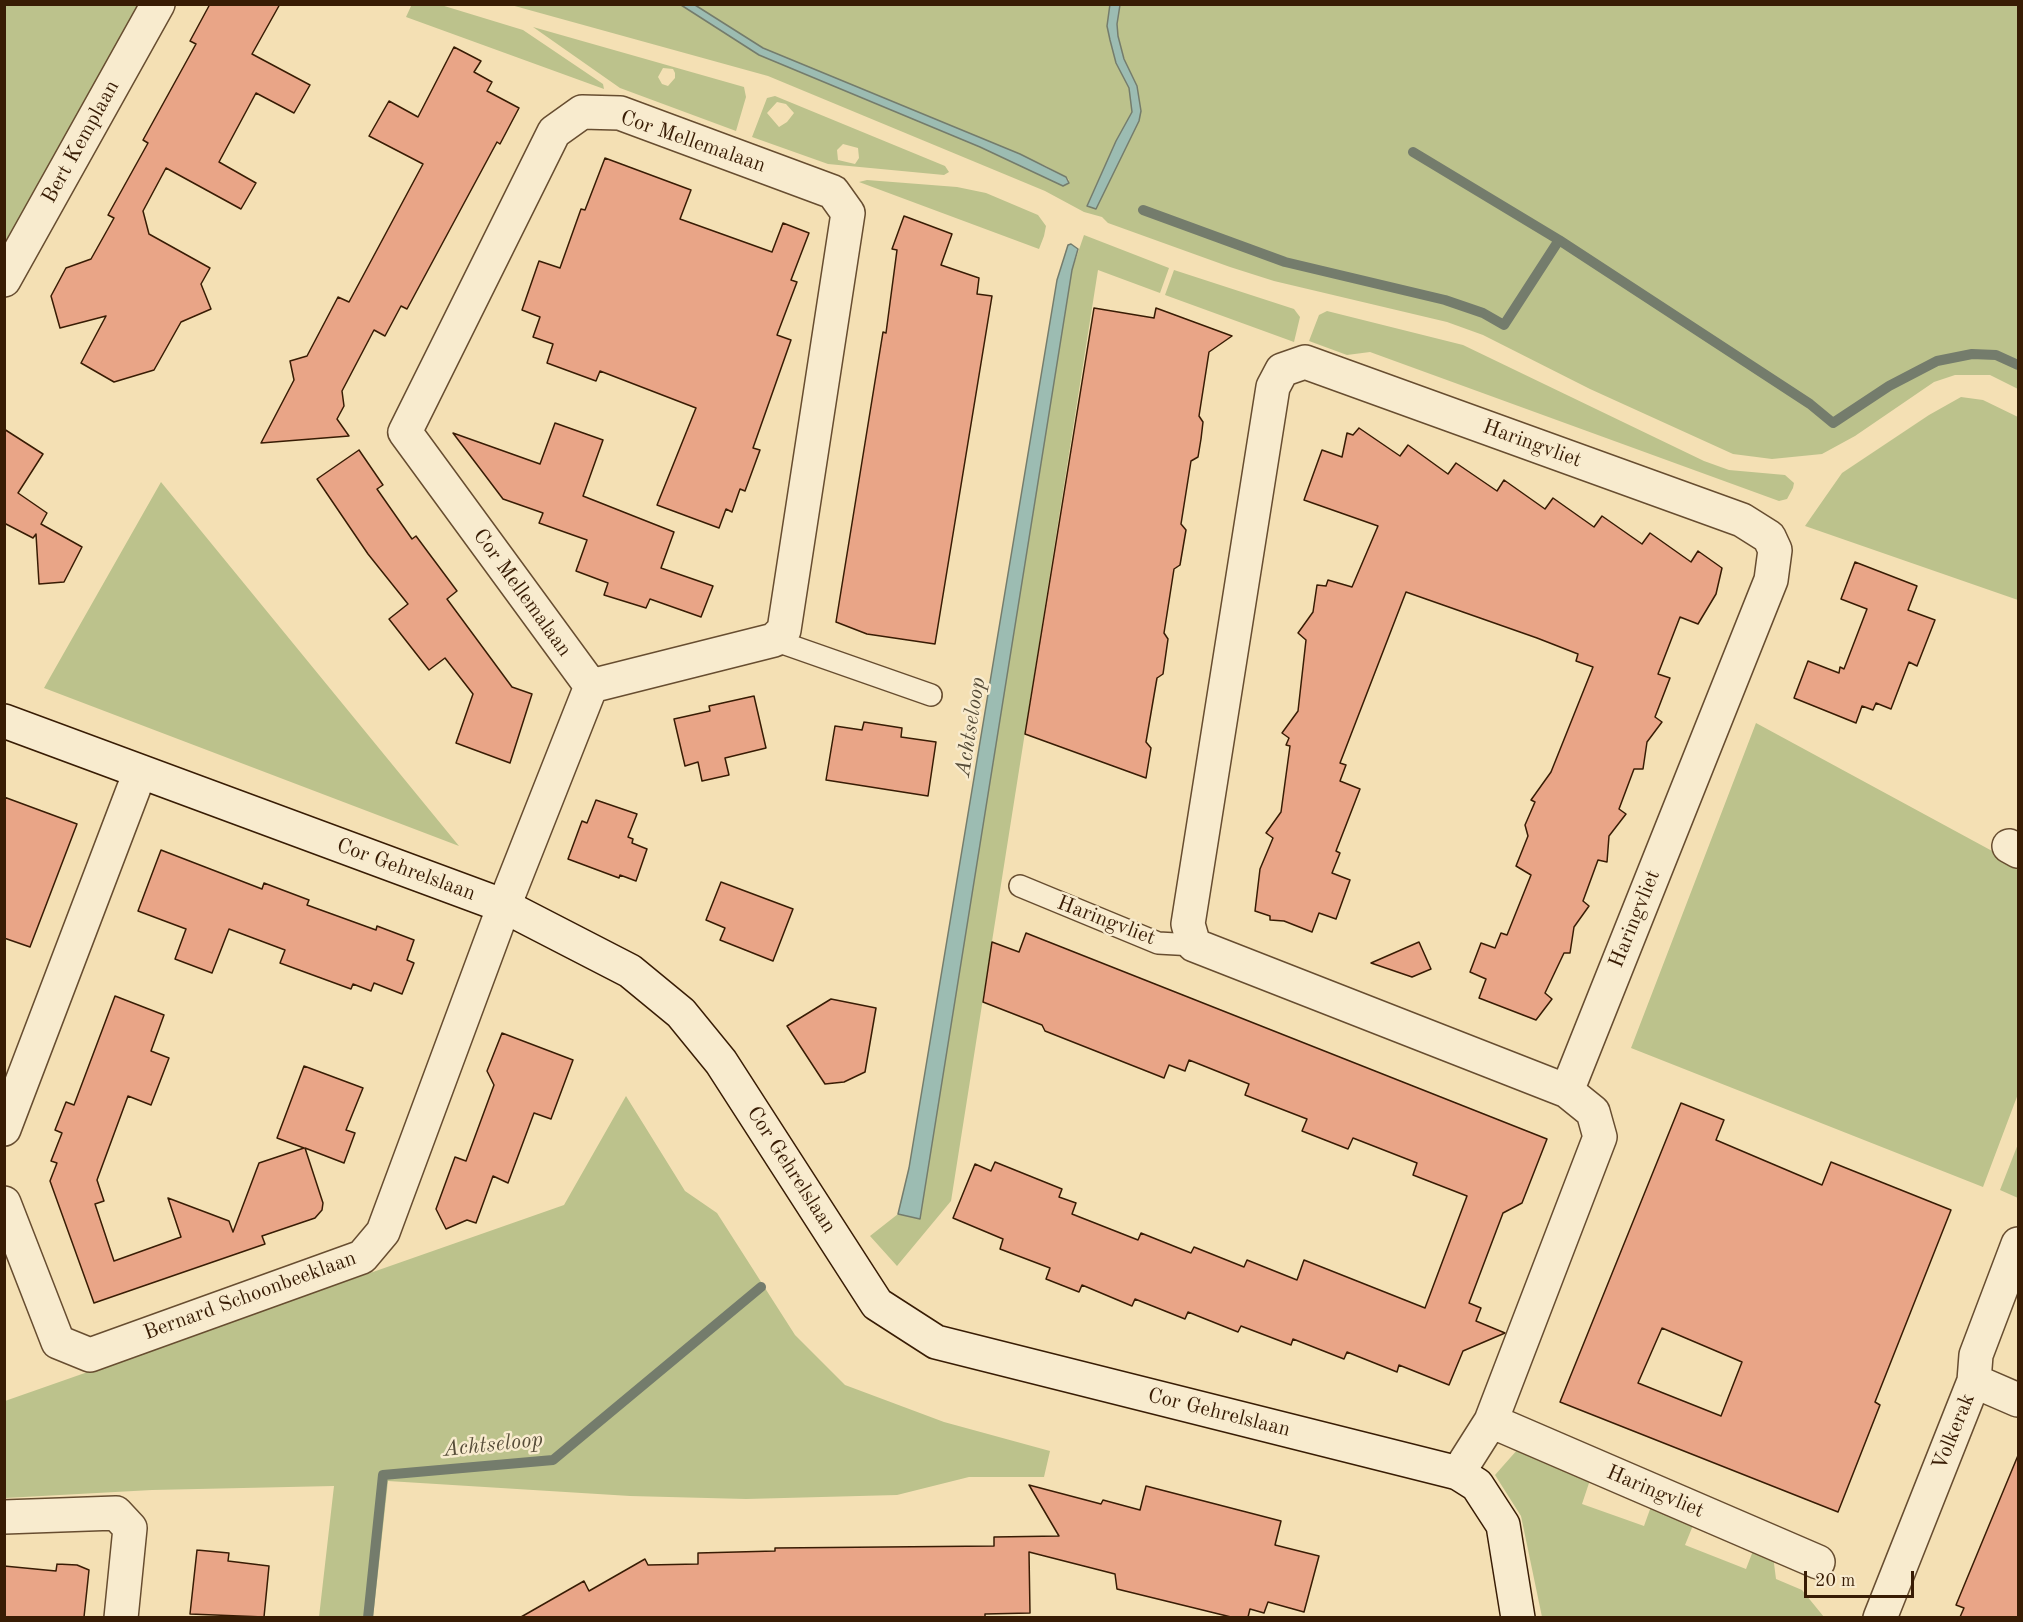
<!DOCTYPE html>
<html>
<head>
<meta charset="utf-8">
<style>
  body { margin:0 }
  #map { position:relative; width:2023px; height:1622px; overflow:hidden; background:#f4e0b4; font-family:"Old Standard TT",serif }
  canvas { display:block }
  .frame { position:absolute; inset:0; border:6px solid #381c04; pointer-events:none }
  .scale { position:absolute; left:1804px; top:1571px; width:110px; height:27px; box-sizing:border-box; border:3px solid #381c04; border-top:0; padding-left:8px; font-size:18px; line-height:21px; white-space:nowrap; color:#381c04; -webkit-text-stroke:4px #f8ebce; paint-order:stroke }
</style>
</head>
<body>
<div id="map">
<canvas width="2023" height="1622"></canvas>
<div class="frame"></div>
<div class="scale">20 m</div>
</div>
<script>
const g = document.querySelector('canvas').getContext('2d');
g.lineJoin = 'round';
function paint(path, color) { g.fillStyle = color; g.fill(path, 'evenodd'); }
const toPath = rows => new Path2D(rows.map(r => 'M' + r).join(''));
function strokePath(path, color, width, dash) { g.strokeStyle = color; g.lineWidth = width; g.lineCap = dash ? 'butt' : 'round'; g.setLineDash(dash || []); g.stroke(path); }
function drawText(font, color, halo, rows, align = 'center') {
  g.font = font + ' "Old Standard TT",serif'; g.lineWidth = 5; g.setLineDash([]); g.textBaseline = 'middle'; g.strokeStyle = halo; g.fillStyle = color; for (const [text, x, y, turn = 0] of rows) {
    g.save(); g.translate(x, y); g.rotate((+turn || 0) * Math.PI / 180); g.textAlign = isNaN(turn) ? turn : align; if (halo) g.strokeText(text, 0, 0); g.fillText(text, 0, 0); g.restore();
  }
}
const green = toPath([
  [412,4,441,5,523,30,603,84,604,89,406,17],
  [5,5,139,5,5,250],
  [511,5,681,5,759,55,980,147,1063,186,1069,180,1066,177,1046,166,762,48,695,5,1110,5,1107,26,1110,40,1116,63,1129,88,1132,112,1116,141,1087,205,1096,209,1139,121,1137,86,1124,59,1118,36,1117,24,1120,5,2018,5,2018,389,1990,375,1955,375,1934,382,1855,436,1822,454,1772,459,1733,454,1590,389,1483,335,1447,322,1274,281,1230,267,1108,223,1102,217,1084,212,1045,191,768,76],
  [533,27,744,87,746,97,736,131,620,88],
  [663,68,673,69,675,73,675,78,668,86,662,84,658,77],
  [775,96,945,166,949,172,944,175,828,164,752,137,767,98],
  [777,102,786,104,794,113,787,122,779,127,767,113],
  [843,144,858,148,859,158,855,164,838,160,837,150],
  [867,180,957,187,986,193,1038,215,1046,226,1044,236,1039,249,859,182],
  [1084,235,1169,268,1160,293,1098,270,951,1201,897,1266,870,1236,898,1214,920,1219,1072,270],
  [1174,270,1294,309,1300,317,1294,342,1165,295],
  [1327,311,1463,345,1704,461,1729,470,1785,475,1794,483,1793,488,1787,499,1779,501,1370,352,1347,355,1309,341,1319,315],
  [1961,397,1983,400,2018,417,2018,600,1805,526,1842,473,1929,415],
  [161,482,459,846,44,688],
  [1756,723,2018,865,2018,1094,1983,1187,1631,1048],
  [626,1096,685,1191,717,1213,795,1335,845,1385,944,1422,1050,1451,1044,1477,969,1477,897,1495,746,1499,630,1496,388,1481,373,1618,319,1617,334,1486,152,1490,5,1498,5,1401,564,1205],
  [2018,1144,2018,1198,2000,1190],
  [1518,1449,1591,1477,1582,1504,1644,1526,1653,1501,1696,1518,1685,1545,1746,1569,1756,1543,1772,1548,1776,1579,1802,1590,1824,1617,1542,1617,1521,1516,1495,1475]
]);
const water = toPath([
  [1110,4,1120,5,1117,24,1118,36,1124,59,1137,86,1141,111,1139,121,1096,209,1087,206,1116,141,1132,112,1129,88,1116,63,1110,40,1107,26,1110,4],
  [681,5,695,5,763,48,1020,154,1066,177,1069,183,1063,186,980,147,759,55,681,5],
  [1071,244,1078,249,1072,270,920,1219,898,1214,909,1168,1057,280,1068,245,1071,244]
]);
const stream = toPath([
  [1413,152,1559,240],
  [1143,210,1285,262,1445,300,1483,313,1504,325,1559,240,1810,404,1833,423,1889,386,1937,361,1972,354,1996,355,2018,365],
  [368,1618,383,1475,553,1460,761,1287]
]);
const building = toPath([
  [210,4,280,4,252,54,310,85,294,113,256,93,219,162,256,183,241,209,166,168,143,211,149,234,210,268,201,284,211,309,181,322,154,370,114,382,81,363,106,316,60,328,51,296,66,268,91,259,114,218,108,215,148,143,143,140,196,44,190,41,210,4],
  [454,47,481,61,474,72,492,82,487,91,519,108,500,144,497,142,407,309,401,306,385,336,374,330,342,391,344,406,337,419,349,436,261,443,294,380,290,361,307,356,338,297,349,302,423,164,369,136,389,101,418,117,454,47],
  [605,158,691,190,680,219,772,252,783,223,809,233,791,280,797,282,777,335,791,340,753,448,760,450,745,491,740,489,732,512,726,509,719,528,657,505,696,408,600,371,596,381,547,363,553,344,533,337,540,317,522,310,539,261,560,268,581,209,585,210,605,158],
  [904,216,952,234,941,265,979,278,977,294,992,296,935,644,867,634,836,622,883,332,886,333,897,250,892,249,904,216],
  [1094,308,1154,318,1156,308,1232,336,1209,352,1199,416,1203,422,1201,439,1198,457,1191,461,1181,524,1186,530,1180,565,1174,569,1164,633,1168,639,1163,674,1157,678,1146,742,1151,748,1146,778,1025,734,1094,308],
  [555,423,603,440,583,496,674,532,661,568,713,586,701,617,650,599,646,608,604,595,608,583,576,571,587,540,539,523,543,513,503,499,453,433,540,464,555,423],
  [1359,428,1400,456,1408,445,1448,474,1456,463,1497,491,1504,480,1545,509,1553,498,1594,527,1602,516,1642,544,1650,533,1691,562,1698,551,1722,568,1716,594,1698,624,1680,617,1658,674,1670,678,1655,717,1662,722,1647,742,1643,769,1634,769,1619,809,1626,814,1609,836,1607,862,1598,860,1583,901,1589,906,1574,927,1570,953,1564,953,1545,993,1552,999,1536,1020,1479,998,1486,979,1470,972,1481,943,1495,948,1501,933,1507,935,1531,875,1516,866,1528,836,1525,825,1535,802,1531,800,1551,772,1593,667,1576,661,1578,654,1537,638,1406,592,1340,763,1346,765,1340,781,1360,789,1336,851,1340,853,1332,873,1350,880,1336,919,1319,913,1312,932,1284,921,1270,920,1270,916,1255,911,1260,869,1273,838,1266,833,1281,812,1290,746,1286,745,1289,738,1282,733,1298,711,1306,640,1298,633,1313,612,1317,585,1326,586,1328,580,1352,587,1378,526,1304,500,1322,450,1342,457,1347,433,1353,435,1359,428],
  [4,429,43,454,18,493,47,513,41,524,82,547,64,582,39,584,36,534,33,538,4,523,4,429],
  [359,450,383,485,377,489,412,539,416,536,457,591,447,599,512,687,532,694,510,763,456,743,473,694,445,658,429,670,389,619,408,604,368,554,317,479,359,450],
  [1855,562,1917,586,1908,610,1935,620,1917,666,1909,662,1891,709,1876,703,1873,710,1862,706,1856,723,1794,698,1808,661,1839,673,1840,667,1844,669,1867,609,1841,599,1855,562],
  [754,696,766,748,725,758,729,775,702,781,698,762,685,766,674,719,710,711,709,706,754,696],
  [864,722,902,728,901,737,936,742,928,796,826,780,835,726,862,730,864,722],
  [4,797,77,824,30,947,4,938,4,797],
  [596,800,637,814,628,837,633,839,632,843,647,849,636,881,620,875,619,878,568,859,582,821,587,823,596,800],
  [161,850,262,889,264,883,309,900,307,905,376,930,377,926,414,940,407,960,414,963,402,994,374,983,371,991,353,984,351,989,280,963,285,950,229,929,212,973,175,959,186,929,138,911,161,850],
  [721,882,793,909,773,961,720,940,725,928,706,920,721,882],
  [1026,933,1547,1139,1522,1203,1503,1213,1469,1303,1481,1308,1476,1321,1505,1333,1463,1351,1449,1385,1399,1365,1397,1372,1347,1352,1344,1359,1293,1339,1291,1345,1241,1326,1238,1332,1188,1312,1185,1319,1135,1299,1132,1306,1082,1285,1079,1292,1046,1279,1050,1268,1000,1249,1003,1239,953,1218,975,1164,991,1171,995,1162,1062,1189,1059,1197,1076,1203,1072,1214,1138,1240,1141,1233,1191,1253,1194,1247,1244,1267,1247,1260,1297,1280,1304,1260,1425,1308,1467,1196,1413,1175,1417,1163,1353,1138,1348,1149,1302,1131,1307,1119,1245,1095,1249,1084,1189,1060,1185,1071,1169,1065,1164,1078,1045,1031,1042,1025,983,1002,992,942,1019,952,1026,933],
  [1419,942,1431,969,1412,977,1371,963,1419,942],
  [115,996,164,1015,151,1051,169,1058,151,1105,128,1096,97,1180,104,1201,95,1204,114,1261,181,1237,168,1198,229,1221,233,1232,259,1163,304,1148,277,1138,304,1066,363,1088,346,1130,355,1133,344,1163,305,1148,323,1203,322,1210,315,1218,262,1236,265,1244,94,1303,50,1181,57,1163,51,1161,62,1133,55,1130,66,1102,74,1105,115,996],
  [831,999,876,1008,865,1072,844,1082,825,1084,787,1026,831,999],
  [502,1033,573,1060,551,1119,534,1113,508,1183,493,1176,476,1223,467,1220,446,1229,436,1209,455,1157,466,1161,494,1085,487,1071,502,1033],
  [1681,1103,1724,1120,1716,1140,1822,1185,1831,1162,1951,1210,1875,1402,1880,1405,1838,1512,1560,1402,1681,1103],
  [1662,1328,1742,1362,1721,1416,1638,1383,1662,1328],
  [2019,1453,2019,1617,1960,1617,1964,1608,1956,1605,2019,1453],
  [1029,1485,1101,1504,1103,1500,1140,1510,1146,1486,1281,1521,1275,1545,1319,1556,1304,1612,1268,1602,1264,1613,1250,1609,1248,1617,1231,1617,1117,1589,1115,1574,1029,1552,1030,1613,985,1614,985,1617,521,1617,584,1581,589,1591,645,1559,648,1565,698,1564,698,1553,775,1551,775,1548,994,1546,994,1537,1059,1536,1029,1485],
  [197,1550,229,1553,228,1561,269,1566,264,1617,190,1614,197,1550],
  [57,1564,77,1565,89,1570,84,1617,4,1617,4,1566,56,1571,57,1564]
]);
const lane = toPath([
  [774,640,931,695],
  [1020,886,1158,943,1194,945]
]);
const street = toPath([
  [582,112,620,113,833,192,848,213,784,630,774,640,591,686,405,432,554,132,582,112],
  [4,280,158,4],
  [2009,846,2018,851],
  [4,1129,140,772],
  [4,1203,58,1342,90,1355,362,1257,383,1232,504,906,591,686],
  [1974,1381,2018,1400],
  [1491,1421,1818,1562],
  [1458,1473,1491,1421,1600,1137,1593,1112,1567,1091,1194,945,1188,924,1273,387,1282,370,1305,362,1742,520,1769,537,1775,550,1771,580,1567,1091],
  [4,1517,116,1513,130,1528,121,1618],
  [1880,1618,1974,1381,1976,1355,2018,1244]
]);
const secondary = toPath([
  [4,721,504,906,630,971,681,1013,721,1062,877,1304,936,1342,1458,1473,1477,1485,1503,1525,1518,1618]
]);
const streetNames = [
  ["Bert Kemplaan",81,142,-61],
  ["Cor Mellemalaan",693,142,19],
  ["Haringvliet",1532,444,20],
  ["Cor Mellemalaan",522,593,54],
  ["Cor Gehrelslaan",406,870,20],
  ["Haringvliet",1635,919,-68],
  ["Haringvliet",1106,921,21],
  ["Cor Gehrelslaan",791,1170,57],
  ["Bernard Schoonbeeklaan",250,1296,-20],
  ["Cor Gehrelslaan",1219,1413,14],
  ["Volkerak",1954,1432,-68],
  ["Haringvliet",1655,1492,23]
];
const waterNames = [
  ["Achtseloop",971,727,-81],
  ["Achtseloop",493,1445,-6]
];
paint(green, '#bcc28c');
paint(water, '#9cbcb2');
strokePath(water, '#747c6c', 1.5);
strokePath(stream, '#747c6c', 10);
paint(building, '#e9a587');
strokePath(building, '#381c04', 1.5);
strokePath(lane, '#674d30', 24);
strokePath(street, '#674d30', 36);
strokePath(secondary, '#381c04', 36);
strokePath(lane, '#f8ebce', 21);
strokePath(street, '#f8ebce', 33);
strokePath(secondary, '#f8ebce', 33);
drawText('21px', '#381c04', '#f8ebce', streetNames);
drawText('italic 22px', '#564c38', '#f8ebce', waterNames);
</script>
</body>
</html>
